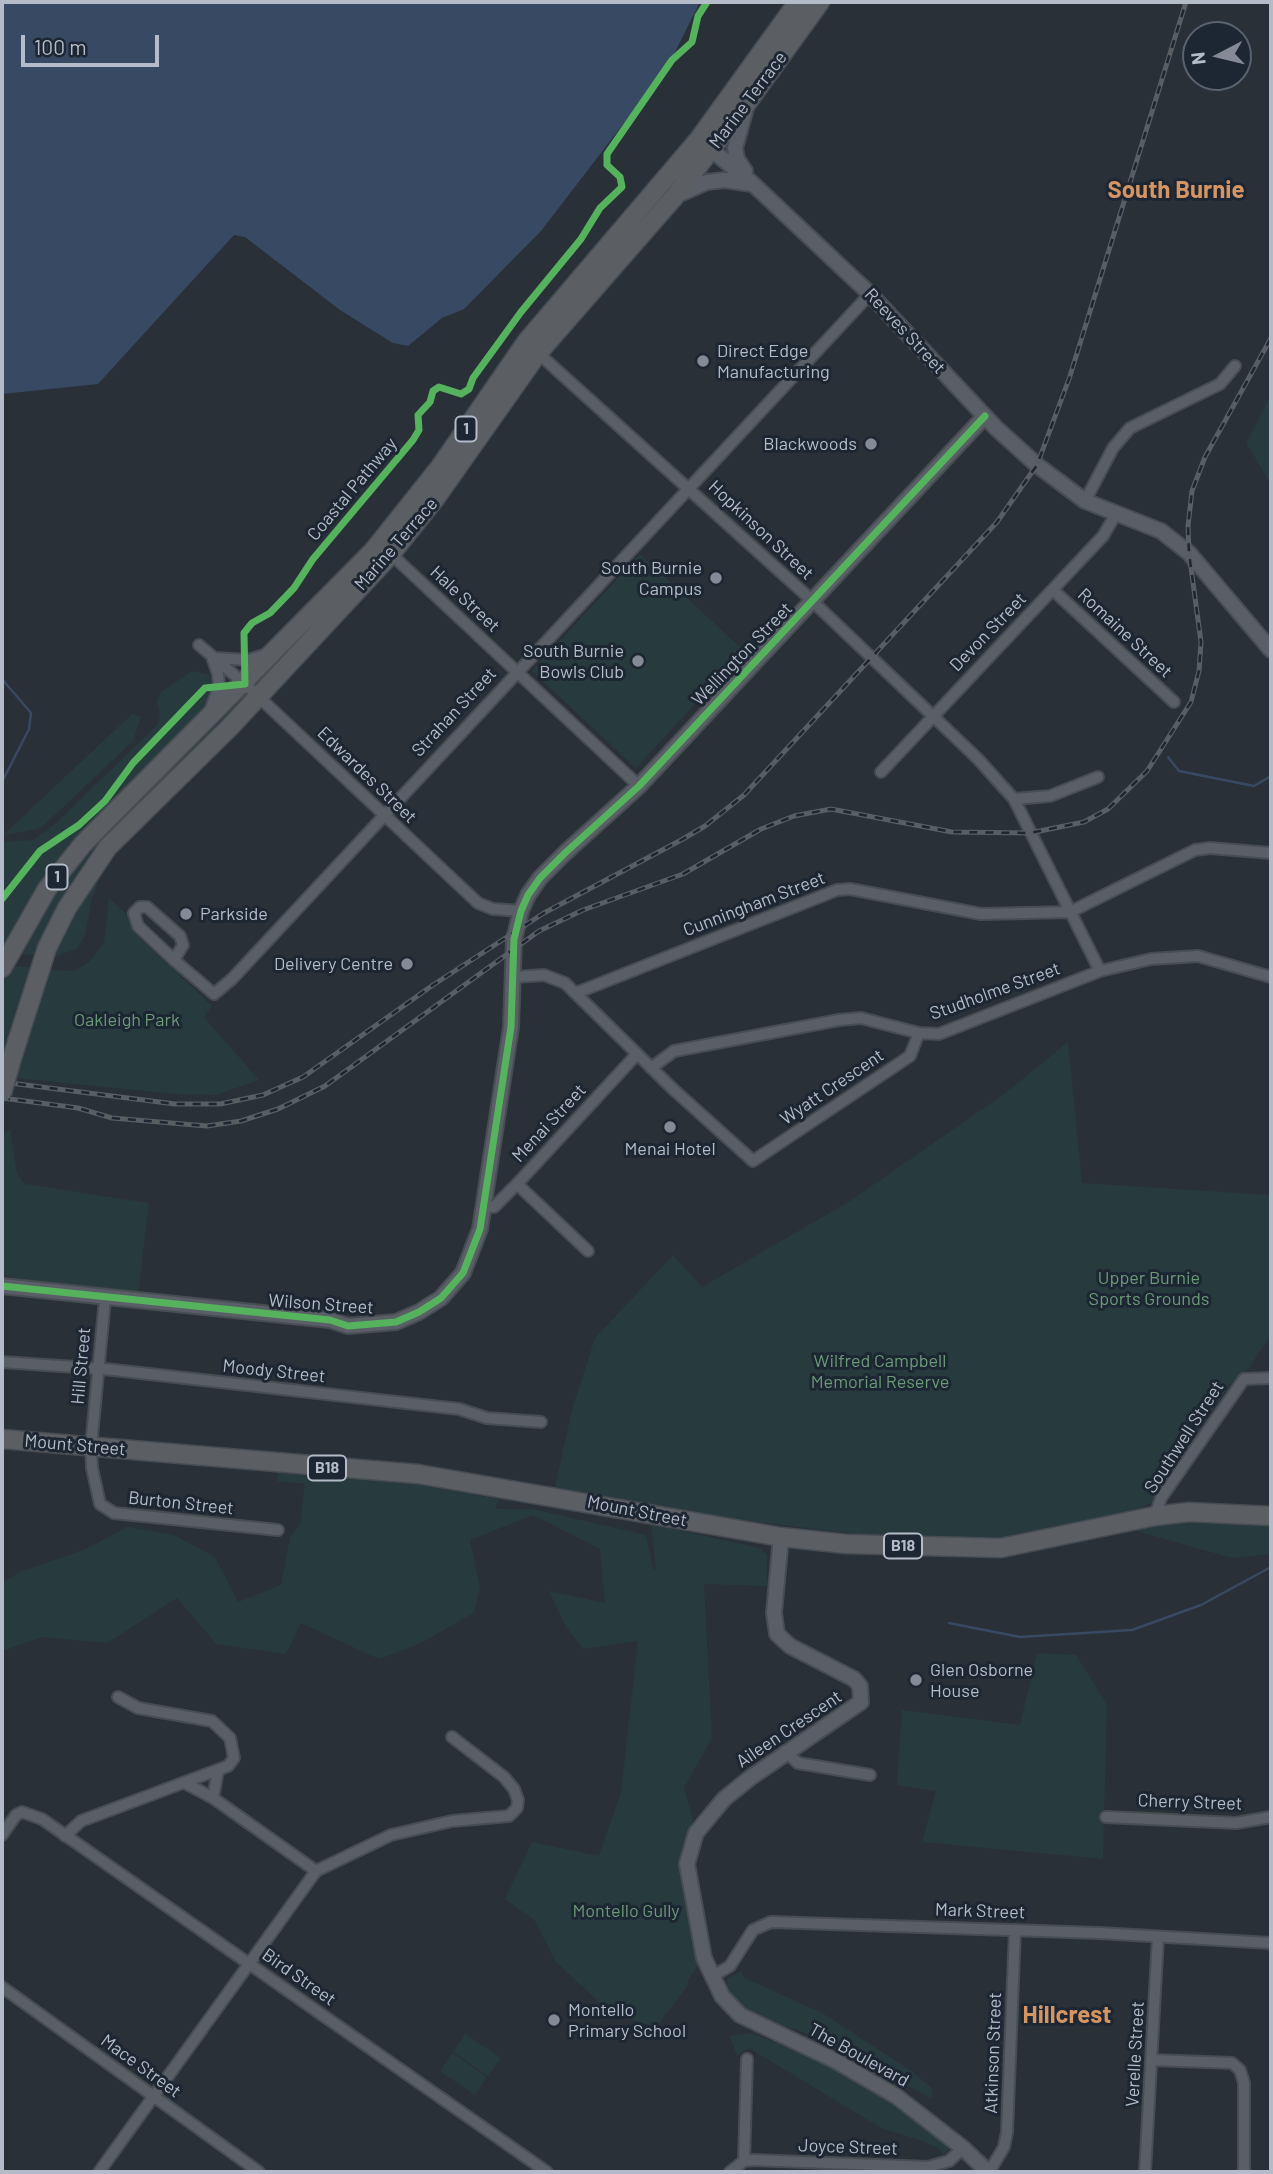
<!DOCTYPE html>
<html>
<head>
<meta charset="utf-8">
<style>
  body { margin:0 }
  #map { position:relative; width:1273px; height:2174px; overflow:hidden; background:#2a3038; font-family:Barlow,sans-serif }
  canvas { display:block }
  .frame { position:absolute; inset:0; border:4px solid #b4bcc9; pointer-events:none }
  .north { position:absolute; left:1182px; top:21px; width:70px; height:70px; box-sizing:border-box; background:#1d2633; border:2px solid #59626f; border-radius:50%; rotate:263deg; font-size:19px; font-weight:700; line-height:28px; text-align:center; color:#b4bcc9 }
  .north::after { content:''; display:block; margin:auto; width:24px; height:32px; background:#848b96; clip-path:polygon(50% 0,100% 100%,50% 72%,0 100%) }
  .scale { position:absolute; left:21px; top:35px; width:138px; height:32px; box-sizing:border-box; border:4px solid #b4bcc9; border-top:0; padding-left:9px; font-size:21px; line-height:24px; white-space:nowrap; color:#b4bcc9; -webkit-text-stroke:5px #1d2633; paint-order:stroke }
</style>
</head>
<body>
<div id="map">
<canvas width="1273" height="2174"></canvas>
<div class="frame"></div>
<div class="north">N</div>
<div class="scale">100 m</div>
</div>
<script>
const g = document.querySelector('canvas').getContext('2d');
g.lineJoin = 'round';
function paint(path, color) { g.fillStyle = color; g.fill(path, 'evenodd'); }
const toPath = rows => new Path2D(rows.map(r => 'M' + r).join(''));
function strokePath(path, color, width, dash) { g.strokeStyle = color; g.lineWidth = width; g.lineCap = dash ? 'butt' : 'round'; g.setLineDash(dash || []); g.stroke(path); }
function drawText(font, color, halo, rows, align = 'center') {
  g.font = font + ' Barlow,sans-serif'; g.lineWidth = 6; g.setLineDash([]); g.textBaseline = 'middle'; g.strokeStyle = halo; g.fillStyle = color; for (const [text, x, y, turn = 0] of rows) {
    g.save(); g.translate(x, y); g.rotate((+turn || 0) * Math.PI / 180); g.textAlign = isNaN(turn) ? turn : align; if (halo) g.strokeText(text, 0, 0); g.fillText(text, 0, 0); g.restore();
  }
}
const green = toPath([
  [1271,395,1271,484,1246,443],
  [640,554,744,651,636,768,532,671],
  [192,671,209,675,211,684,211,695,203,710,162,754,2,951,2,842,33,840,55,824,158,724,160,713,157,701,161,692],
  [234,705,236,706,110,834,36,955,16,954,40,910,77,861],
  [132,714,141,717,133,741,41,828,2,836],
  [125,842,104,868,92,898,85,935,78,948,55,957,63,931,101,867],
  [109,898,132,919,136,934,212,1006,204,1017,259,1080,216,1095,176,1094,15,1078,46,970,74,971,89,962,104,943],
  [10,966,31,967,4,1058,2,1058,2,985],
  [1068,1042,1082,1183,1271,1195,1271,1334,1249,1368,1230,1384,1151,1503,1136,1510,1045,1533,998,1540,888,1538,726,1518,555,1487,572,1410,595,1338,673,1255,702,1287,850,1201,1004,1094],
  [10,1129,17,1174,25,1184,149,1203,138,1295,21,1280,2,1274,2,1136],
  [278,1471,414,1484,499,1499,495,1509,533,1509,646,1535,653,1568,656,1570,651,1524,760,1548,767,1555,767,1586,704,1584,712,1738,684,1788,693,1820,682,1848,679,1869,699,1964,687,1981,689,1984,656,2027,612,2014,556,1962,535,1921,505,1899,532,1842,599,1856,621,1792,638,1641,583,1649,565,1625,549,1591,605,1603,600,1549,533,1515,470,1540,480,1587,474,1613,419,1644,379,1659,301,1623,286,1654,216,1644,177,1598,107,1643,42,1637,2,1651,2,1583,20,1572,86,1549,127,1527,174,1535,215,1557,238,1602,281,1585,290,1537,300,1524,305,1484,277,1481],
  [1271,1516,1271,1554,1232,1558,1112,1524],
  [1037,1653,1076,1655,1107,1704,1103,1859,922,1842,936,1791,897,1785,902,1710,1020,1725],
  [741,1971,745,1978,824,2014,914,2073,933,2089,931,2098,803,2032,754,2016,741,2008,726,1989,728,1978],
  [750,2033,835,2065,879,2092,946,2144,948,2150,943,2155,940,2149,917,2139,883,2129,749,2048,737,2056,730,2036],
  [465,2034,501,2058,488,2076,453,2052],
  [452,2053,487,2077,475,2095,440,2071]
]);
const water = toPath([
  [2,2,700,2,673,56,657,80,541,231,464,309,442,318,408,346,393,343,340,310,245,237,234,235,98,384,2,394]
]);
const stream = toPath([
  [2,679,31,713,29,729,2,782],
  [1168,757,1179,771,1254,786,1271,776],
  [949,1623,1020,1637,1132,1630,1201,1605,1271,1567]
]);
const minor = toPath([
  [538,353,806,595,978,759,1014,799,1100,971],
  [1085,501,1113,448,1130,428,1220,384,1235,366],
  [391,554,639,786],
  [1053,590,1174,702],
  [199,645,245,684,478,903,493,909,521,911],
  [214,658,249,660,267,654],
  [210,711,219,687,218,674,213,660],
  [881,772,1103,536,1116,514],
  [1014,799,1050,796,1098,777],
  [174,960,183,945,180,936,147,907,140,907,134,913,138,926,174,960,214,994,232,979,870,294],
  [514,977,544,975,565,983,674,1090,753,1161,910,1056,919,1033],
  [576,993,837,890,850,889,981,914,1070,912,1195,850,1210,848,1271,853],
  [651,1068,674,1051,839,1020,861,1018,919,1033,939,1034,1100,971,1151,959,1198,956,1271,977],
  [517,1184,588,1251],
  [483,1207,494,1207,517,1184,637,1054],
  [2,1362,105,1369,459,1409,487,1418,541,1422],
  [92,1436,105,1299],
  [91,1446,92,1468,100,1504,114,1513,278,1530],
  [1155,1516,1161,1498,1244,1379,1271,1378],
  [785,1751,798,1763,870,1775],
  [185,1783,213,1798,316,1871],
  [213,1798,218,1770],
  [1106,1817,1236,1823,1271,1817],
  [2,1835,16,1815,22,1812,42,1819,547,2172],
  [65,1836,81,1821,228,1766,234,1758,230,1738,212,1721,138,1708,118,1697],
  [711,1977,730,1966,753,1930,771,1922,1099,1933,1271,1943],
  [2,1987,259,2172],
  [1152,2060,1232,2063,1240,2070,1244,2083,1244,2172],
  [744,2161,747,2059],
  [99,2172,316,1871,391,1835,452,1821,509,1816,517,1808,518,1800,514,1789,504,1777,452,1737],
  [730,2172,744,2161,754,2160,928,2167,949,2161,963,2148],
  [989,2172,1004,2147,1007,2132,1015,1930],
  [1145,2172,1158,1937]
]);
const tertiary = toPath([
  [712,150,753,184,870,294,996,428,1037,465,1085,501,1161,531,1189,553,1271,650],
  [745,171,737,159,735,148,746,108],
  [675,196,707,182,725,180,752,184],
  [2,1286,330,1320,348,1326,396,1322,419,1312,441,1298,463,1273,480,1229,511,1027,514,939,521,911,528,895,540,878,565,853,639,786,985,416],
  [781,1537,774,1613,777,1634,790,1646,854,1679,860,1686,861,1702,750,1778,724,1799,696,1833,687,1864,704,1958,722,1996,740,2015,836,2061,896,2096,963,2148,988,2172]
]);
const trunk = toPath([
  [2,968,47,889,83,844,373,551,440,467,527,341,699,139,798,2],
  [12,1058,47,948,67,908,108,847,230,727,391,554,435,499,538,353,675,196,747,103,820,2],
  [2,1439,418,1474,781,1537,846,1544,1001,1548,1155,1516,1189,1512,1271,1516]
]);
const rail = toPath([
  [2,1082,175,1104,220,1104,263,1095,303,1077,433,985,544,913,683,839,705,826,744,795,997,522,1037,465,1069,379,1186,2],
  [2,1098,78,1108,112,1118,207,1126,241,1121,278,1109,325,1086,539,931,583,910,683,874,761,829,794,816,831,809,952,832,1030,833,1084,822,1108,809,1147,771,1191,702,1199,671,1201,642,1189,553,1188,526,1192,491,1205,457,1271,338]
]);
const trunkBridge = toPath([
  [2,1093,12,1058]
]);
const cycleway = toPath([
  [2,899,40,851,79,825,105,801,133,763,205,688,245,684,244,633,252,623,270,613,294,588,313,559,413,440,419,430,418,415,430,402,433,391,439,387,461,394,469,389,473,378,521,312,581,239,600,208,622,187,620,177,607,165,607,154,672,60,692,42,698,16,707,2],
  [2,1286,330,1320,348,1326,396,1322,419,1312,441,1298,463,1273,480,1229,511,1027,514,939,521,911,528,895,540,878,565,853,639,786,985,416]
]);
const markers = [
  [703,361,7,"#848b96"],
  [871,444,7,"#848b96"],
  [716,578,7,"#848b96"],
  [638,661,7,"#848b96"],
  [186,914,7,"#848b96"],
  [407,964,7,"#848b96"],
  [670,1127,7,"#848b96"],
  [916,1680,7,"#848b96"],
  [554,2020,7,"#848b96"]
];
const shields = [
  [466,429,21],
  [57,877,21],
  [327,1468,38],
  [903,1546,38]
];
const shieldNames = [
  ["1",466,429],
  ["1",57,877],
  ["B18",327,1468],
  ["B18",903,1546]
];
const streetNames = [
  ["Marine Terrace",748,100,-53],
  ["Reeves Street",905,331,47],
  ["Coastal Pathway",352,489,-50],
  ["Hopkinson Street",761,530,43],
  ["Marine Terrace",396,544,-49],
  ["Hale Street",465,599,43],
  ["Devon Street",988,632,-46],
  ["Romaine Street",1125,633,43],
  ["Wellington Street",742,654,-46],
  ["Strahan Street",454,712,-47],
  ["Edwardes Street",367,775,44],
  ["Cunningham Street",754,904,-21],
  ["Studholme Street",995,991,-20],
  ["Wyatt Crescent",832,1087,-34],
  ["Menai Street",549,1123,-47],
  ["Wilson Street",321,1304,4],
  ["Hill Street",81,1366,-85],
  ["Moody Street",274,1371,6],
  ["Southwell Street",1184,1437,-57],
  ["Mount Street",75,1445,5],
  ["Burton Street",181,1503,6],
  ["Mount Street",637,1511,11],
  ["Aileen Crescent",789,1729,-34],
  ["Cherry Street",1190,1802,2],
  ["Mark Street",980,1911,2],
  ["Bird Street",299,1977,35],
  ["Atkinson Street",993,2053,-88],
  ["Verelle Street",1135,2054,-87],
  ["The Boulevard",859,2055,29],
  ["Mace Street",141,2066,36],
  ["Joyce Street",848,2147,2]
];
const poiNames = [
  ["Direct Edge",717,351],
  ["Manufacturing",717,372],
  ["Blackwoods",857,444,"right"],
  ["South Burnie",702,568,"right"],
  ["Campus",702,589,"right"],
  ["South Burnie",624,651,"right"],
  ["Bowls Club",624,672,"right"],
  ["Parkside",200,914],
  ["Delivery Centre",393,964,"right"],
  ["Menai Hotel",670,1149,"center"],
  ["Glen Osborne",930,1670],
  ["House",930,1691],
  ["Montello",568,2010],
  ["Primary School",568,2031]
];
const parkNames = [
  ["Oakleigh Park",127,1020],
  ["Upper Burnie",1149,1278],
  ["Sports Grounds",1149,1299],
  ["Wilfred Campbell",880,1361],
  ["Memorial Reserve",880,1382],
  ["Montello Gully",626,1911]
];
const districtNames = [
  ["South Burnie",1176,190],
  ["Hillcrest",1067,2015]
];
paint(green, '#273a3e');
paint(water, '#384963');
strokePath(stream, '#384963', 2.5);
strokePath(minor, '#484c53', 14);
strokePath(tertiary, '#484c53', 18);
strokePath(trunk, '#474c53', 21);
strokePath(minor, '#5a5e66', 10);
strokePath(tertiary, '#5a5e66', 14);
strokePath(trunk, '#5b5f64', 18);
strokePath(rail, '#595d64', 5);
strokePath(rail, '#1d2633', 2.5, [8]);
strokePath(trunkBridge, '#474c53', 21, []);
strokePath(trunkBridge, '#5b5f64', 18);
strokePath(cycleway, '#56b35d', 7);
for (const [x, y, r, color] of markers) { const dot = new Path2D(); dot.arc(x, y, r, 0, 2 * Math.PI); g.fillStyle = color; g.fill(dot); strokePath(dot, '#1d2633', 2.5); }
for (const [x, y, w] of shields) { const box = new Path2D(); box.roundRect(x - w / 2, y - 12.5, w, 25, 5); g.fillStyle = '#1d2633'; g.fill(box); strokePath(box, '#b4bcc9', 2); }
drawText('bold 16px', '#b4bcc9', null, shieldNames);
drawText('18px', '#b4bcc9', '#1d2633', streetNames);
drawText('18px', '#b4bcc9', '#1d2633', poiNames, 'left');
drawText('18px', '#6b9a76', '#1d2633', parkNames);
drawText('bold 24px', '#d59563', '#1d2633', districtNames);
</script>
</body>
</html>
